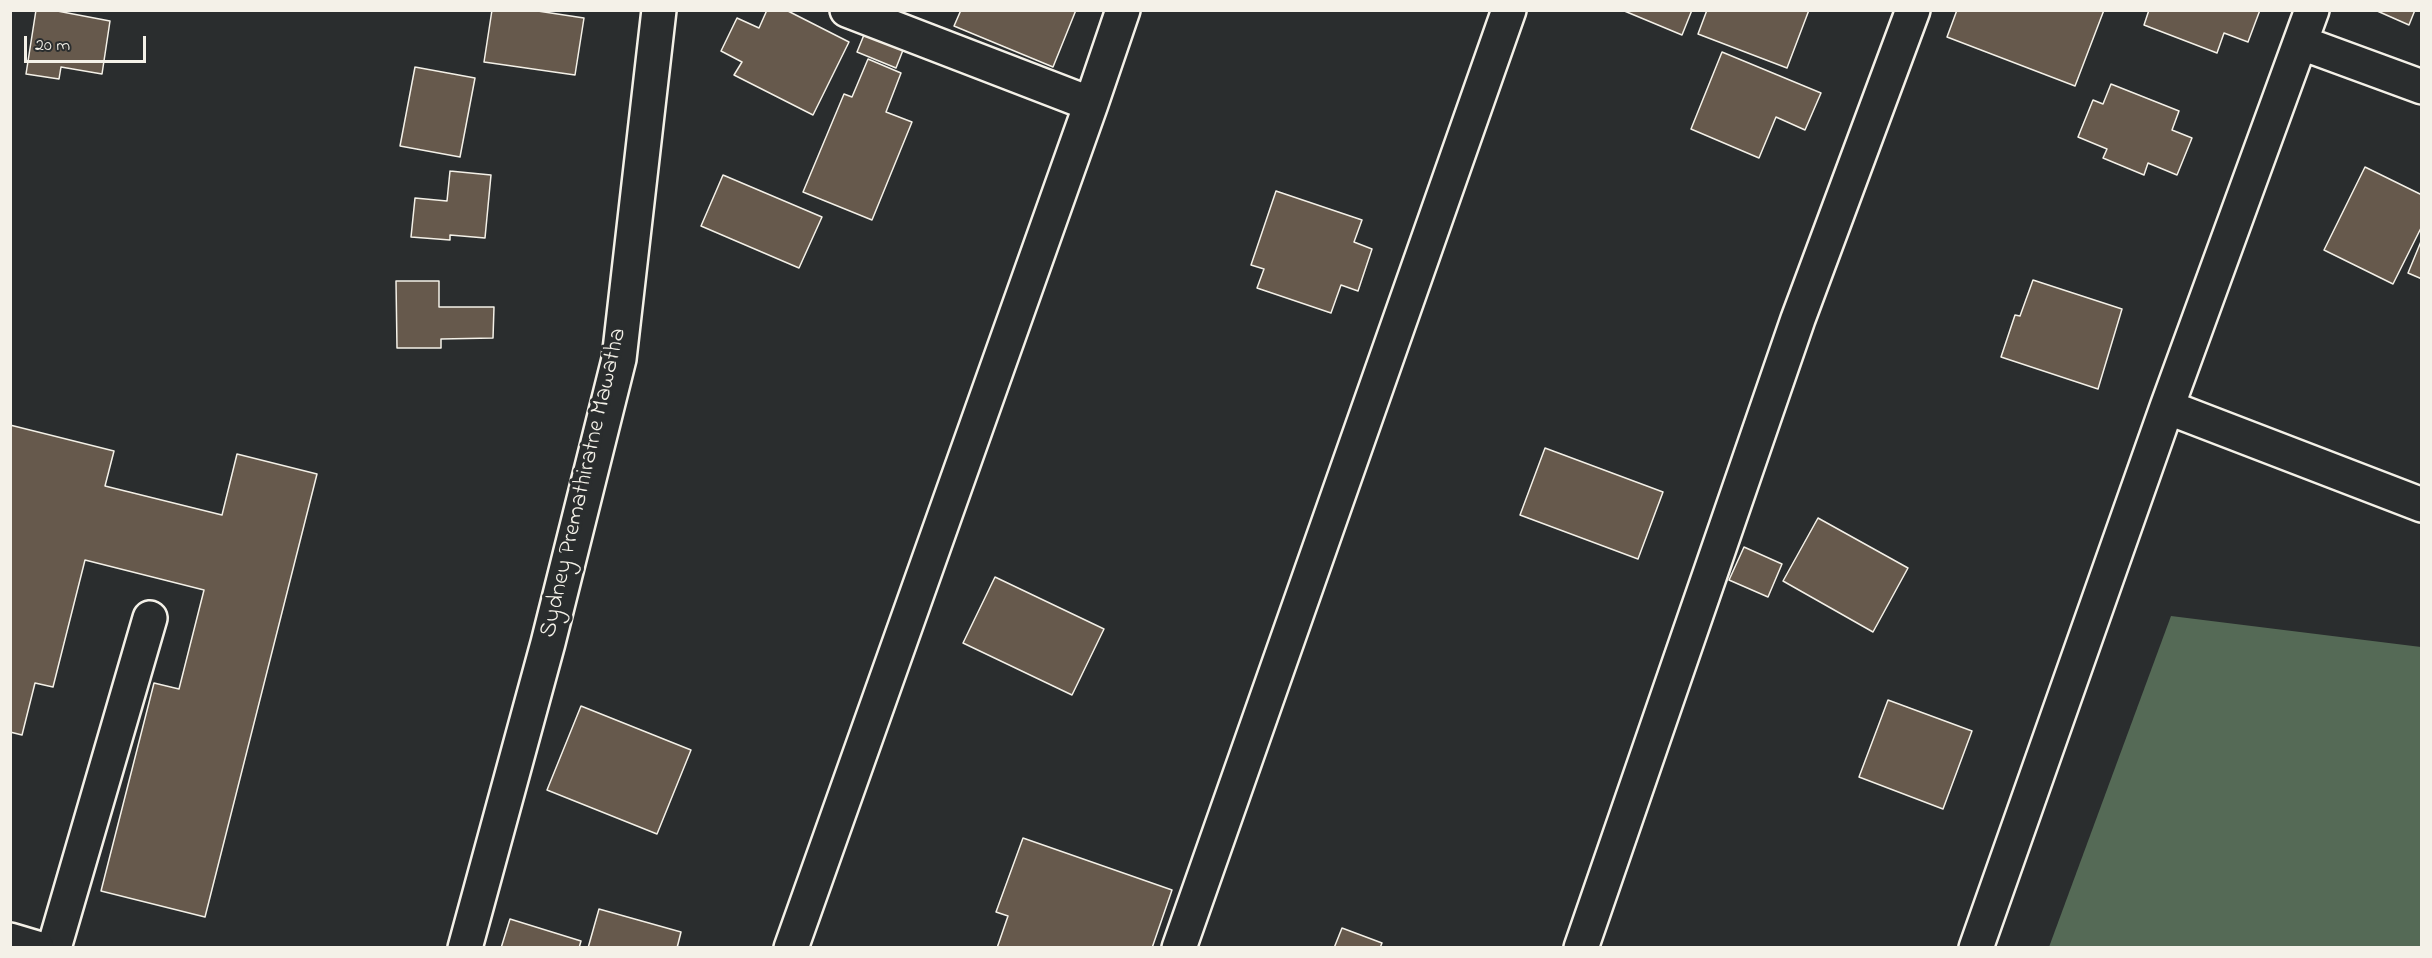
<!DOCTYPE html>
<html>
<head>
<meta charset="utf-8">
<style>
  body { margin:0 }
  #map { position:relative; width:2432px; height:958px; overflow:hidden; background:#2a2d2e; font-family:"Indie Flower",sans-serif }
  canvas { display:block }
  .frame { position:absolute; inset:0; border:12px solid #f4f1e8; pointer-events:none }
  .scale { position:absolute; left:24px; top:36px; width:122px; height:27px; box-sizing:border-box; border:3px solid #f4f1e8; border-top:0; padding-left:8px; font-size:18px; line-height:21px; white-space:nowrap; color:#f4f1e8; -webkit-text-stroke:4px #2a2d2e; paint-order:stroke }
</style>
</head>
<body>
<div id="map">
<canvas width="2432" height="958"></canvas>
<div class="frame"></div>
<div class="scale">20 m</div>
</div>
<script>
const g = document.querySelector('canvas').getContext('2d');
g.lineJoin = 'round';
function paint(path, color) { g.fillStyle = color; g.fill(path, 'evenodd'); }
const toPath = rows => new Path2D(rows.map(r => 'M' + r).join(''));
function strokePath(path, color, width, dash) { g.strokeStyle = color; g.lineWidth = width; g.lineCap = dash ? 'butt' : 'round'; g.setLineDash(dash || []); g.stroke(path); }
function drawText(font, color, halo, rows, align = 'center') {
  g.font = font + ' "Indie Flower",sans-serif'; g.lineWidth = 6; g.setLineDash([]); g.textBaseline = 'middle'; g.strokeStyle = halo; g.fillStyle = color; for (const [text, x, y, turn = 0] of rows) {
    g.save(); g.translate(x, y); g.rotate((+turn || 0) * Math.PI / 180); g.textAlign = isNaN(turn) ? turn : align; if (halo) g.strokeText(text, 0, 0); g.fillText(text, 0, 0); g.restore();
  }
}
const green = toPath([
  [2171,616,2421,647,2421,947,2049,947]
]);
const building = toPath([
  [36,10,52,10,110,21,102,74,61,67,59,79,26,74,36,10],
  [492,10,531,10,584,18,575,75,484,62,492,10],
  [767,10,786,10,849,42,813,115,734,75,742,62,721,51,737,18,759,28,767,10],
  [961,10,1076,10,1053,67,954,26,961,10],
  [1622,10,1692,10,1682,35,1622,10],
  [1707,10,1809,10,1787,68,1698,34,1707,10],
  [1957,10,2104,10,2075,86,1947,37,1957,10],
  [2149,10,2260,10,2248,42,2224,33,2217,53,2144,25,2149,10],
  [2375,10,2415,10,2409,25,2375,10],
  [866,30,905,45,896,68,857,52,866,30],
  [1722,52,1821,93,1805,130,1776,117,1759,158,1691,129,1722,52],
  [868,59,901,73,886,112,912,122,872,220,803,192,844,94,852,97,868,59],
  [415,67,475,78,460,157,400,146,415,67],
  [2111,84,2179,111,2172,130,2192,138,2177,175,2148,163,2144,175,2103,158,2107,149,2078,137,2093,100,2103,104,2111,84],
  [2365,167,2422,195,2422,226,2393,284,2324,250,2365,167],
  [450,171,491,175,485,238,450,235,450,240,411,237,415,198,447,201,450,171],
  [723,175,822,217,799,268,701,226,723,175],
  [1276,191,1362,220,1354,242,1372,249,1358,291,1341,285,1331,313,1257,288,1264,269,1251,265,1276,191],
  [2422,239,2422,279,2408,273,2422,239],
  [2033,280,2122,309,2098,389,2001,357,2015,315,2020,316,2033,280],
  [396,281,439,281,439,307,494,307,493,338,441,339,441,348,397,348,396,281],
  [10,425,114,451,105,486,222,515,237,454,317,474,205,917,101,891,154,683,179,689,204,590,85,560,53,687,35,683,22,735,10,732,10,425],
  [1545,448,1663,492,1638,559,1520,515,1545,448],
  [1818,518,1908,568,1873,632,1783,581,1818,518],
  [1744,547,1782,564,1768,597,1729,580,1744,547],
  [995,577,1104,629,1072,695,963,643,995,577],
  [1888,700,1972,731,1943,809,1859,777,1888,700],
  [581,706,691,750,657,834,547,790,581,706],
  [1023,838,1172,890,1152,948,997,948,1008,916,996,912,1023,838],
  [599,909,681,932,677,948,588,948,599,909],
  [510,919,581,941,579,948,501,948,510,919],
  [1342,928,1382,943,1380,948,1334,948,1342,928]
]);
const minor = toPath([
  [847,10,1091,104],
  [2302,43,2422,87],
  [2167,407,2422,505],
  [54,948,150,618],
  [465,948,548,643,619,359,659,10],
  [791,948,1091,104,1123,10],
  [1179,948,1509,10],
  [1581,948,1798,319,1913,10],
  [1976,948,2167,407,2312,10]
]);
const highway = toPath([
  [10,940,37,948]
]);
const streetNames = [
  ["Sydney Premathiratne Mawatha",585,483,-77]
];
paint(green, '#556a56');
paint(building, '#66594c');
strokePath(building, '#f4f1e8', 1.5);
strokePath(minor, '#f4f1e8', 38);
strokePath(highway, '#f4f1e8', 38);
strokePath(minor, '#2a2d2e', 33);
strokePath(highway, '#2a2d2e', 33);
drawText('24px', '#f4f1e8', '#2a2d2e', streetNames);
</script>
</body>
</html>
